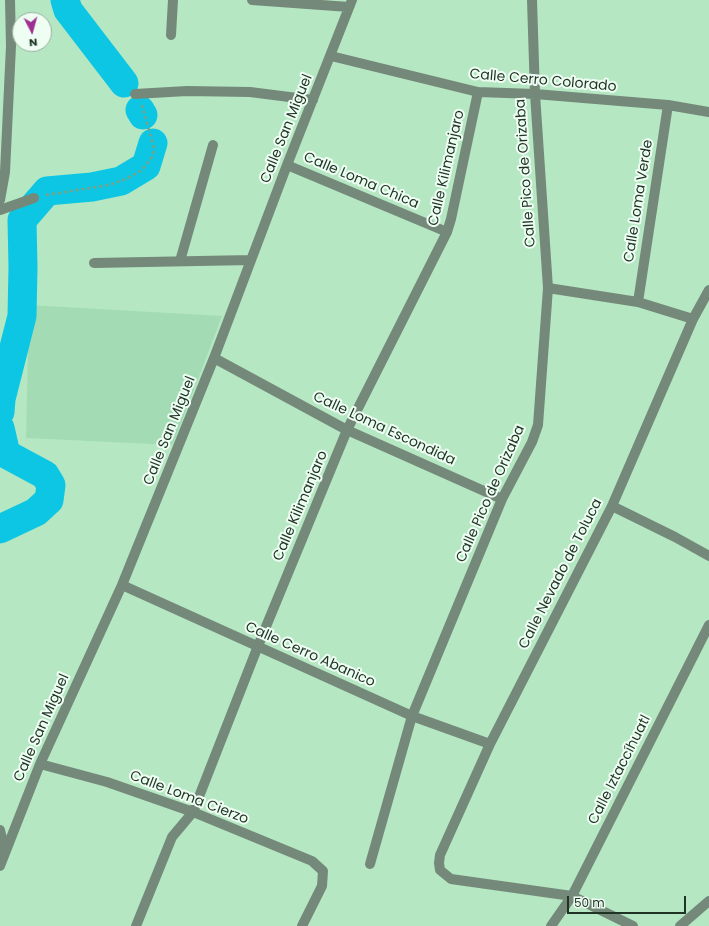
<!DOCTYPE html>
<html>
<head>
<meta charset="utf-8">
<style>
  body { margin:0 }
  #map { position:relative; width:709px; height:926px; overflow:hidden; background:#b5e7c3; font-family:Poppins,sans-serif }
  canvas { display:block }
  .north { position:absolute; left:12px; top:12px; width:40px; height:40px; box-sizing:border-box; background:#effef3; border:1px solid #9cada1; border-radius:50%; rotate:174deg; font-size:11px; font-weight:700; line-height:16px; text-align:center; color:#1f3325 }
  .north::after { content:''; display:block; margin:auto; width:14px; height:18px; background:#9e3090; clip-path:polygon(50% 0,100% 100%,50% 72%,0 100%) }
  .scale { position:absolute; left:567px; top:896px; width:119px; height:18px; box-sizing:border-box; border:2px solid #1f3325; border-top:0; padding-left:5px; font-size:12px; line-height:14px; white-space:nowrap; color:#1f3325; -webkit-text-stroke:3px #effef3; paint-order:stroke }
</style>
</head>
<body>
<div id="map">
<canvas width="709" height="926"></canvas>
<div class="north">N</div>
<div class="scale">50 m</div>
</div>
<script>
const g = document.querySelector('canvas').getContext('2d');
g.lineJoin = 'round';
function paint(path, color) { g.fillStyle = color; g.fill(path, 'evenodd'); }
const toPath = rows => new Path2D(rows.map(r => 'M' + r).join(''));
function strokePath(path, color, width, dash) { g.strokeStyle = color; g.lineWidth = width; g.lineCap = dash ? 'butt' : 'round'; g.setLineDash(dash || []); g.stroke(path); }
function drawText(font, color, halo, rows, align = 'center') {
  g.font = font + ' Poppins,sans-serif'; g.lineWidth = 4; g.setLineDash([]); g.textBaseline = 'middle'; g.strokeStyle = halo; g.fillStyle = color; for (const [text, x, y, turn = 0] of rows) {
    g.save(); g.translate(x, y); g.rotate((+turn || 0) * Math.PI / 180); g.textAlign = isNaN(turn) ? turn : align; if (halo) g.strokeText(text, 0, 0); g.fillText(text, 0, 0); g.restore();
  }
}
const built = toPath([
  [29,305,222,316,173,445,26,438]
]);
const river = toPath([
  [65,0,68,10,124,83],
  [140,110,143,115],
  [0,412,1,399,22,316,23,267,22,220,47,191,92,187,121,181,146,166,153,143],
  [0,428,6,454,45,475,51,485,49,500,36,512,0,529]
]);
const path = toPath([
  [46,195,109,185,126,179,142,170,153,156,154,148,142,105]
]);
const minor = toPath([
  [252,0,349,7],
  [171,35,173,0],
  [331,56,478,92,535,94,668,105,709,112],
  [135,94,187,91,250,92,313,100],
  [287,165,447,232],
  [0,200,5,172,11,46,10,0],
  [0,210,34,198],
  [180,261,213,145],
  [94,263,251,260],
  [548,288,638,302,693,319],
  [638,302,668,105],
  [214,358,347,430,502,499],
  [612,506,675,537,709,556],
  [122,585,412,716,490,744],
  [40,764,107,782,193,812,312,861,323,871,322,886,302,926],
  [0,830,5,852],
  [370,864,412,716,502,499,532,442,538,425,548,288,535,94,532,0],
  [0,866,40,764,122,585,214,358,287,165,352,0],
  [136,926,172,837,193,812,258,646,347,430,447,232,451,219,478,92],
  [551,926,572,896,709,625],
  [633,926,572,896,451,879,440,870,439,863,440,855,490,744,612,506,693,319,709,290],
  [680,926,709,901]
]);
const streetNames = [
  ["Calle Cerro Colorado",543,81,5],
  ["Calle San Miguel",287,129,-68],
  ["Calle Kilimanjaro",447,168,-77],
  ["Calle Pico de Orizaba",526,173,-94],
  ["Calle Loma Chica",361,181,23],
  ["Calle Loma Verde",639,201,-81],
  ["Calle Loma Escondida",384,429,25],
  ["Calle San Miguel",170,431,-68],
  ["Calle Pico de Orizaba",491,494,-66],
  ["Calle Kilimanjaro",301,506,-67],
  ["Calle Nevado de Toluca",561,574,-63],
  ["Calle Cerro Abanico",310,655,24],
  ["Calle San Miguel",42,728,-66],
  ["Calle Iztaccíhuatl",620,770,-63],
  ["Calle Loma Cierzo",189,798,21]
];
paint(built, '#a3dcb4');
strokePath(river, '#0dc6e4', 29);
strokePath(path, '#7aa084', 2.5, [3, 3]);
strokePath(minor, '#75897a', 10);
drawText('14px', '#1f3325', '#effef3', streetNames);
</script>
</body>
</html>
